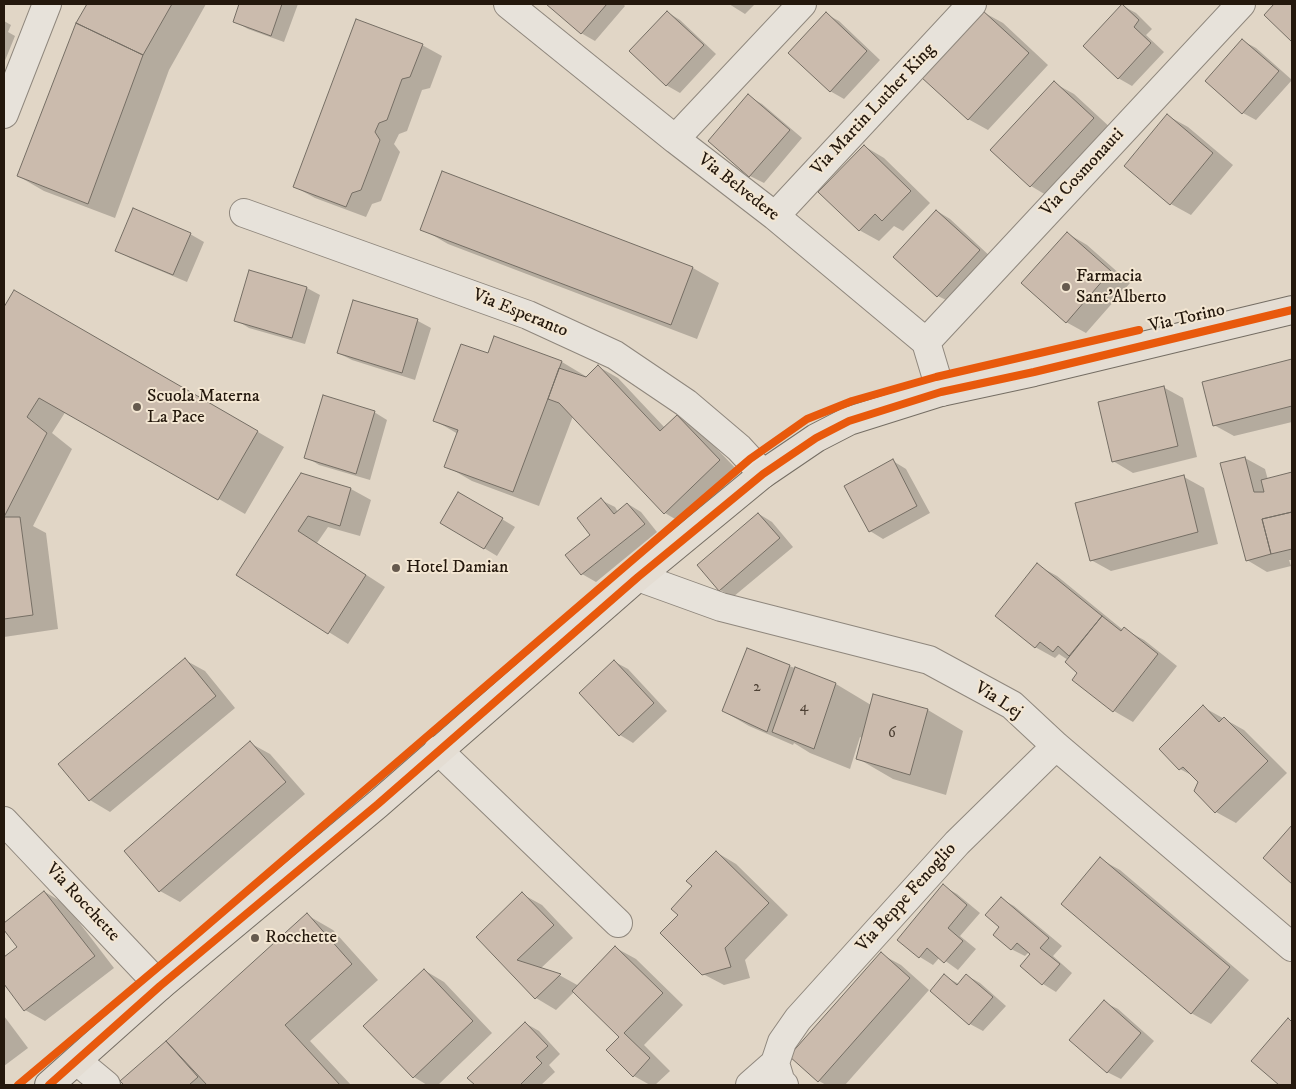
<!DOCTYPE html>
<html>
<head>
<meta charset="utf-8">
<style>
  body { margin:0 }
  #map { position:relative; width:1296px; height:1089px; overflow:hidden; background:#e1d6c6; font-family:"IM FELL DW Pica",serif }
  canvas { display:block }
  .frame { position:absolute; inset:0; border:5px solid #24180d; pointer-events:none }
</style>
</head>
<body>
<div id="map">
<canvas width="1296" height="1089"></canvas>
<div class="frame"></div>
</div>
<script>
const g = document.querySelector('canvas').getContext('2d');
g.lineJoin = 'round';
function paint(path, color) { g.fillStyle = color; g.fill(path, 'evenodd'); }
const toPath = rows => new Path2D(rows.map(r => 'M' + r).join(''));
function strokePath(path, color, width, dash) { g.strokeStyle = color; g.lineWidth = width; g.lineCap = dash ? 'butt' : 'round'; g.setLineDash(dash || []); g.stroke(path); }
function drawText(font, color, halo, rows, align = 'center') {
  g.font = font + ' "IM FELL DW Pica",serif'; g.lineWidth = 4; g.setLineDash([]); g.textBaseline = 'middle'; g.strokeStyle = halo; g.fillStyle = color; for (const [text, x, y, turn = 0] of rows) {
    g.save(); g.translate(x, y); g.rotate((+turn || 0) * Math.PI / 180); g.textAlign = isNaN(turn) ? turn : align; if (halo) g.strokeText(text, 0, 0); g.fillText(text, 0, 0); g.restore();
  }
}
const shadow = toPath([
  [89,4,206,4,169,70,115,218,44,191,18,176,78,24],
  [241,4,298,4,284,42,248,29,234,21],
  [548,4,623,4,625,6,595,41,581,33],
  [729,4,755,4,745,14],
  [1276,4,1292,4,1292,40,1266,15],
  [1123,6,1136,13,1152,29,1146,35,1164,52,1132,86,1118,78],
  [667,12,680,20,716,54,680,93,666,85],
  [983,12,1003,23,1048,65,988,130,968,119],
  [826,14,839,21,880,60,844,99,830,91],
  [4,21,11,25,8,32,15,36,4,63],
  [1243,41,1256,48,1292,80,1256,120,1243,113],
  [422,45,442,56,430,88,422,90,407,131,399,134,394,144,400,152,381,201,372,204,366,217,315,198,295,187],
  [1054,83,1074,94,1113,130,1051,198,1031,186,992,150],
  [748,96,762,104,802,138,764,183,750,176],
  [1168,116,1188,127,1233,165,1191,215,1171,204],
  [864,146,884,158,930,203,903,231,894,226,879,241,859,230],
  [443,173,693,268,719,283,697,339,448,244,422,229],
  [937,211,950,219,993,259,952,303,938,296,895,257],
  [1067,233,1087,245,1130,283,1086,333,1066,322],
  [190,234,204,242,187,282,130,258,116,250],
  [307,288,320,295,305,344,249,328,236,320],
  [14,291,284,447,245,514,66,411,52,433,72,449,33,526,46,533,58,629,4,637,4,309],
  [354,301,418,321,431,328,415,380,352,360,338,353],
  [489,355,562,362,587,377,599,367,618,378,665,428,677,416,697,428,739,472,685,525,665,513,573,416,539,506,472,481,446,466,458,434,434,420],
  [1292,361,1292,422,1234,436,1214,425,1204,383],
  [1163,387,1183,398,1197,457,1133,473,1113,461],
  [374,412,387,420,370,480,319,465,306,457],
  [1245,458,1265,469,1268,480,1292,474,1292,560,1289,560,1291,566,1267,572,1247,560,1221,464],
  [893,461,906,469,930,513,883,539,870,531],
  [302,474,351,489,371,500,360,536,328,527,317,543,385,587,348,644,237,575],
  [1184,477,1204,488,1218,544,1111,571,1091,560],
  [459,493,515,527,497,556,441,522],
  [601,500,615,507,618,512,628,504,641,512,657,532,596,582,582,574,567,555,592,535],
  [759,514,772,522,793,547,733,597,720,590],
  [1037,565,1057,576,1123,630,1124,629,1144,640,1177,666,1133,722,1114,711,1068,660,1059,654,1055,658,1035,647],
  [748,650,836,684,871,705,928,710,963,731,946,795,893,779,857,758,862,738,860,737,850,769,810,753,794,743,793,745,749,726,723,711],
  [185,660,205,671,235,708,110,812,90,800,60,764],
  [615,662,628,669,667,711,633,743,620,735],
  [1203,707,1244,730,1287,773,1236,823,1216,812,1200,782,1195,777,1180,769],
  [250,743,270,754,305,794,180,902,160,891],
  [1292,827,1292,883,1264,858],
  [716,852,736,864,788,915,745,960,750,978,724,985,703,974,680,915,694,886],
  [1100,859,1120,870,1249,980,1211,1024,1191,1013],
  [943,886,957,894,980,913,960,936,976,949,958,970,940,957,933,965,920,957],
  [45,892,65,904,114,968,45,1021,25,1010,4,982,4,959,19,947,4,928,4,924],
  [522,894,542,905,573,938,540,969,561,976,579,986,616,948,636,959,683,1005,644,1045,670,1071,655,1085,650,1085,634,1076,620,1037,574,992,556,1010,536,998,477,937],
  [1001,899,1014,906,1062,946,1053,956,1072,973,1056,992,1043,984,1022,966,1032,954,1029,952,1025,956,1011,949,1001,927],
  [307,915,333,930,378,980,310,1041,351,1085,126,1085,122,1081,167,1042],
  [881,954,901,965,929,990,845,1085,826,1085,819,1081,791,1056],
  [424,970,444,982,492,1033,438,1085,427,1085,414,1077,365,1026],
  [966,975,980,983,1006,1006,983,1031,970,1024,944,976,959,984],
  [1104,1002,1118,1009,1154,1041,1121,1079,1107,1072],
  [4,1016,28,1048,4,1066],
  [1288,1020,1292,1022,1292,1085,1281,1085,1253,1061],
  [525,1023,539,1031,560,1054,549,1065,555,1072,541,1085,476,1085,469,1078]
]);
const building = toPath([
  [87,4,172,4,143,55,76,23,87,4],
  [239,4,282,4,271,36,233,22,239,4],
  [546,4,607,4,581,34,546,4],
  [1122,4,1139,20,1134,27,1151,43,1118,79,1083,46,1122,4],
  [1274,4,1292,4,1292,42,1264,15,1274,4],
  [982,10,1029,53,968,120,921,77,982,10],
  [667,11,704,45,666,86,629,51,667,11],
  [826,12,867,51,830,92,788,53,826,12],
  [356,19,423,44,410,77,402,79,387,120,379,123,375,132,380,140,361,190,352,193,346,207,293,187,356,19],
  [76,23,143,55,88,204,17,176,76,23],
  [1242,39,1279,71,1242,114,1205,81,1242,39],
  [1054,81,1094,118,1030,187,990,150,1054,81],
  [748,94,790,130,749,177,708,141,748,94],
  [1167,114,1213,153,1170,205,1124,166,1167,114],
  [864,145,911,191,882,221,875,214,859,231,818,192,864,145],
  [442,171,693,267,671,325,420,230,442,171],
  [133,208,191,233,173,275,115,251,133,208],
  [936,210,980,250,937,297,893,257,936,210],
  [1067,232,1111,271,1066,323,1021,283,1067,232],
  [249,270,307,287,292,338,234,321,249,270],
  [14,290,258,431,218,500,39,398,27,417,47,433,4,517,4,307,14,290],
  [353,300,418,319,402,373,337,353,353,300],
  [494,336,562,361,513,492,444,467,458,430,433,421,461,344,488,353,494,336],
  [1292,359,1292,406,1213,426,1202,382,1292,359],
  [598,365,660,431,677,415,720,460,664,514,559,403,548,399,559,368,586,377,598,365],
  [1164,386,1178,446,1112,462,1098,402,1164,386],
  [323,395,375,411,356,474,304,458,323,395],
  [1245,457,1254,492,1264,492,1261,480,1292,472,1292,512,1262,519,1271,554,1246,561,1220,463,1245,457],
  [893,459,917,506,869,532,844,486,893,459],
  [301,473,351,488,340,526,308,516,298,531,366,575,328,634,236,575,301,473],
  [1184,475,1198,532,1090,561,1075,503,1184,475],
  [458,492,503,518,484,549,440,523,458,492],
  [601,498,614,514,627,503,645,524,581,575,565,555,590,535,577,518,601,498],
  [1292,512,1292,549,1271,554,1262,519,1292,512],
  [758,513,780,538,719,591,697,565,758,513],
  [4,517,20,517,33,615,4,619,4,517],
  [1037,563,1102,616,1069,656,1058,646,1053,652,1040,642,1035,648,995,616,1037,563],
  [1102,616,1121,631,1124,627,1158,654,1113,712,1072,680,1077,673,1065,662,1102,616],
  [747,648,790,665,767,732,722,711,747,648],
  [185,658,216,696,89,801,58,764,185,658],
  [614,660,654,703,619,736,579,693,614,660],
  [795,667,836,683,814,749,772,732,795,667],
  [873,694,928,709,910,775,856,759,873,694],
  [1203,705,1219,722,1224,717,1268,761,1215,813,1194,791,1198,782,1183,767,1179,770,1159,749,1203,705],
  [250,741,286,782,159,892,124,851,250,741],
  [1292,825,1292,884,1263,858,1292,825],
  [716,851,769,903,725,948,731,967,702,975,660,933,678,915,671,909,692,886,686,881,716,851],
  [1100,857,1230,967,1191,1014,1061,904,1100,857],
  [943,884,967,905,948,928,963,941,944,963,927,948,919,958,897,940,943,884],
  [44,891,95,956,24,1011,4,984,4,957,17,947,4,930,4,923,44,891],
  [522,892,554,925,517,960,561,974,535,999,476,937,522,892],
  [1001,897,1049,938,1040,948,1060,964,1042,985,1020,966,1030,954,1017,943,1011,950,993,935,999,927,985,915,1001,897],
  [307,913,352,964,285,1025,340,1085,207,1085,166,1041,307,913],
  [615,946,663,993,624,1033,650,1058,633,1077,606,1050,619,1037,572,991,615,946],
  [881,952,910,978,818,1082,789,1056,881,952],
  [424,969,473,1021,413,1078,363,1026,424,969],
  [944,974,957,985,966,974,993,997,969,1025,930,991,944,974],
  [1104,1000,1141,1033,1107,1073,1069,1040,1104,1000],
  [1288,1018,1292,1022,1292,1085,1279,1085,1251,1061,1288,1018],
  [525,1022,548,1046,536,1057,542,1063,520,1085,475,1085,467,1078,525,1022],
  [166,1041,198,1077,189,1085,124,1085,120,1081,166,1041]
]);
const minor = toPath([
  [508,4,675,139,775,216,926,342,941,392],
  [4,114,47,4],
  [675,139,802,4],
  [244,213,528,315,615,355,686,403,739,448,763,474],
  [775,216,972,4],
  [926,342,1241,4],
  [638,577,721,607,929,660,1012,705,1056,746,1292,947],
  [438,750,618,923],
  [4,821,160,986],
  [77,1061,106,1085],
  [750,1085,775,1063],
  [784,1085,781,1083,775,1063,782,1042,798,1019,957,843,1056,746]
]);
const major = toPath([
  [49,1085,160,986,378,804,638,577,763,474,816,438,849,421,941,392,1034,372,1292,310]
]);
const cycleway = toPath([
  [18,1085,182,947,750,459,807,419,852,401,936,377,1139,330],
  [49,1085,160,986,378,804,638,577,763,474,816,438,849,421,941,392,1034,372,1292,310]
]);
const markers = [
  [1066,287,5,"#665a4e"],
  [137,407,5,"#665a4e"],
  [396,568,5,"#665a4e"],
  [255,938,5,"#665a4e"]
];
const numberNames = [
  ["2",757,688],
  ["4",804,708],
  ["6",892,734]
];
const streetNames = [
  ["Via Martin Luther King",874,110,-47],
  ["Via Cosmonauti",1083,173,-47],
  ["Via Belvedere",738,188,38],
  ["Via Esperanto",520,314,22],
  ["Via Torino",1187,319,-13],
  ["Via Lej",998,701,33],
  ["Via Beppe Fenoglio",907,898,-48],
  ["Via Rocchette",82,903,47]
];
const poiNames = [
  ["Farmacia",1076,277],
  ["Sant'Alberto",1076,298],
  ["Scuola Materna",147,397],
  ["La Pace",147,418],
  ["Hotel Damian",406,568],
  ["Rocchette",265,938]
];
paint(shadow, '#0003');
paint(building, '#cbbbad');
strokePath(building, '#756e64', 1);
strokePath(minor, '#8f877d', 30);
strokePath(major, '#756e64', 30);
strokePath(minor, '#e7e2da', 28);
strokePath(major, '#e4ddd3', 28);
strokePath(cycleway, '#e8590c', 8);
for (const [x, y, r, color] of markers) { const dot = new Path2D(); dot.arc(x, y, r, 0, 2 * Math.PI); g.fillStyle = color; g.fill(dot); strokePath(dot, '#f3e6d2', 2); }
drawText('15px', '#4e4135', null, numberNames);
drawText('18px', '#24180d', '#f3e6d2', streetNames);
drawText('18px', '#24180d', '#f3e6d2', poiNames, 'left');
</script>
</body>
</html>
